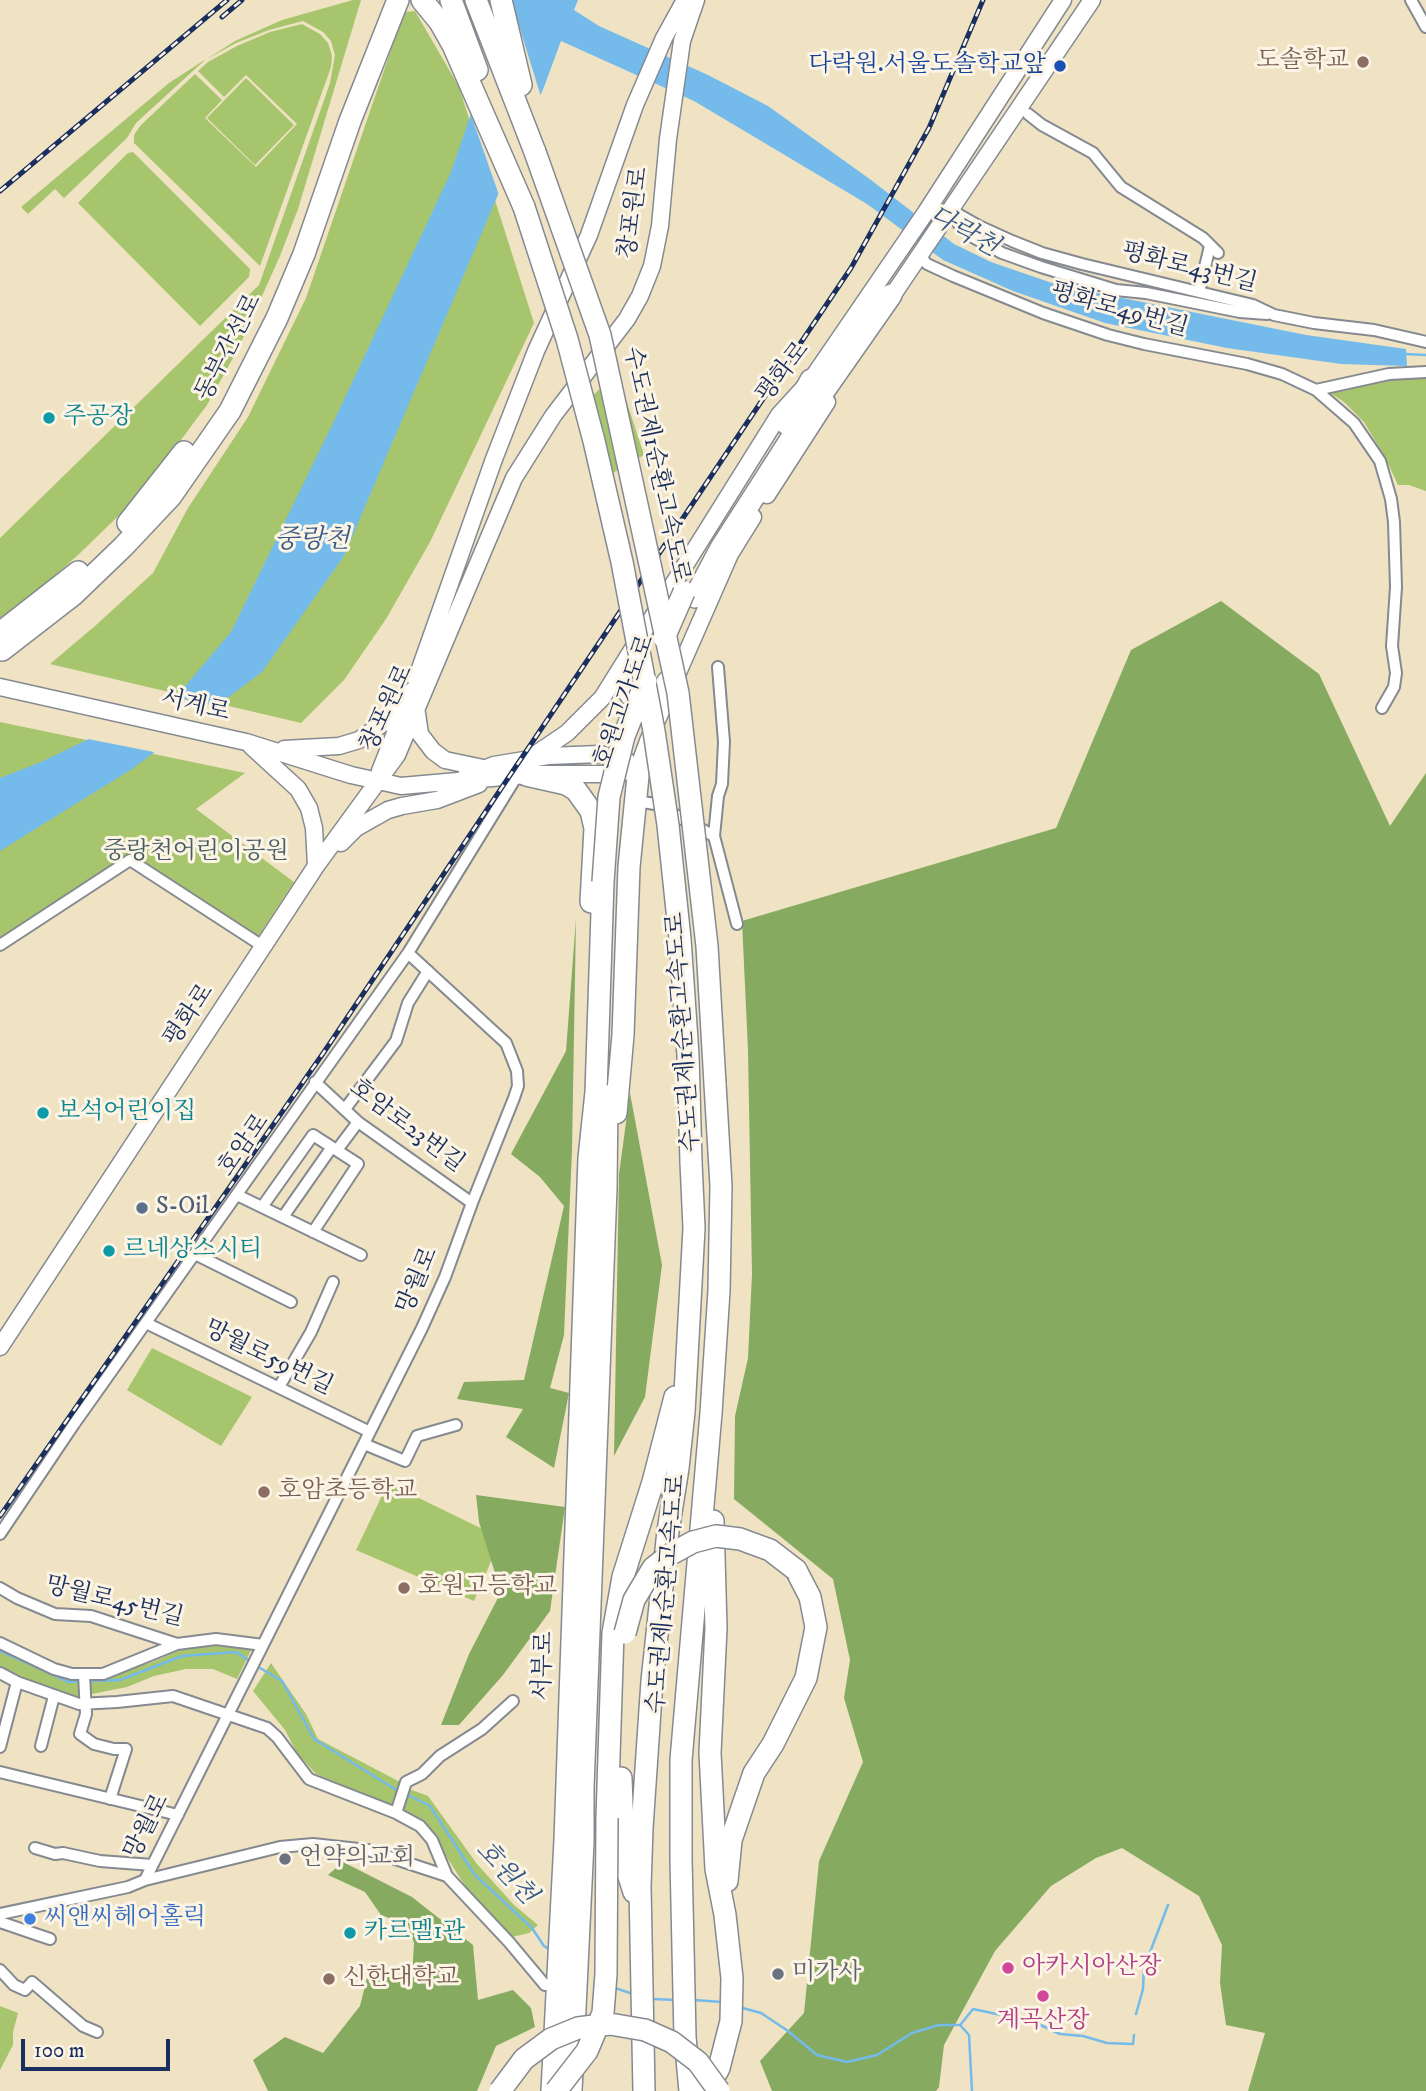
<!DOCTYPE html>
<html>
<head>
<meta charset="utf-8">
<style>
  body { margin:0 }
  #map { position:relative; width:1426px; height:2091px; overflow:hidden; background:#efe3c3; font-family:"IM FELL DW Pica",serif }
  canvas { display:block }
  .scale { position:absolute; left:21px; top:2039px; width:149px; height:32px; box-sizing:border-box; border:4px solid #1b2f5e; border-top:0; padding-left:9px; font-size:21px; line-height:24px; white-space:nowrap; color:#1b2f5e; -webkit-text-stroke:5px #fcf5e5; paint-order:stroke }
</style>
</head>
<body>
<div id="map">
<canvas width="1426" height="2091"></canvas>
<div class="scale">100 m</div>
</div>
<script>
const g = document.querySelector('canvas').getContext('2d');
g.lineJoin = 'round';
function paint(path, color) { g.fillStyle = color; g.fill(path, 'evenodd'); }
const toPath = rows => new Path2D(rows.map(r => 'M' + r).join(''));
function strokePath(path, color, width, dash) { g.strokeStyle = color; g.lineWidth = width; g.lineCap = dash ? 'butt' : 'round'; g.setLineDash(dash || []); g.stroke(path); }
function drawText(font, color, halo, rows, align = 'center') {
  g.font = font + ' "IM FELL DW Pica","Noto Serif KR",serif'; g.lineWidth = 6; g.setLineDash([]); g.textBaseline = 'middle'; g.strokeStyle = halo; g.fillStyle = color; for (const [text, x, y, turn = 0] of rows) {
    g.save(); g.translate(x, y); g.rotate((+turn || 0) * Math.PI / 180); g.textAlign = isNaN(turn) ? turn : align; if (halo) g.strokeText(text, 0, 0); g.fillText(text, 0, 0); g.restore();
  }
}
const green = toPath([
  [353,0,361,0,298,209,280,256,239,347,207,405,139,496,78,555,29,598,0,618,0,538,259,285,330,83,335,55,331,41,323,32,303,21,269,30,236,43,207,59,235,41,282,20],
  [415,11,459,87,534,323,430,542,386,619,344,680,301,723,50,664,95,626,153,573,188,508,248,417,306,298,404,12],
  [302,24,320,34,328,43,332,56,331,67,260,266,134,143,134,135,140,126,195,74,222,100,205,118,256,167,297,124,246,75,224,97,198,71,208,62,237,46,270,32],
  [206,59,136,123,127,138,64,198,55,189,28,214,21,207,169,83],
  [246,78,294,125,255,165,207,118],
  [133,152,250,269,249,277,200,326,78,203,128,153],
  [617,372,644,455,597,482,576,412],
  [1404,378,1426,379,1426,491,1409,485,1398,485,1386,459,1364,422,1344,402,1327,391],
  [0,722,245,773,196,809,294,882,258,937,132,853,0,937],
  [152,1348,252,1397,221,1446,127,1390],
  [388,1483,501,1538,474,1601,356,1550],
  [216,1643,252,1648,237,1679,213,1669,186,1669,154,1676,127,1687,77,1697,35,1683,0,1666,0,1646,63,1675,107,1676,153,1662,185,1648],
  [271,1663,306,1714,318,1739,400,1782,391,1805,316,1774,297,1753,285,1730,253,1691],
  [409,1789,428,1796,477,1864,514,1905,538,1925,529,1933,512,1937,469,1892,423,1820,403,1809],
  [0,2006,18,2013,13,2032,13,2045,0,2070]
]);
const forest = toPath([
  [1221,601,1319,674,1390,826,1426,773,1426,2091,1248,2091,1265,2033,1226,2025,1220,1983,1222,1945,1199,1896,1122,1848,1096,1858,1051,1886,995,1951,944,2045,939,2087,936,2091,772,2091,760,2061,804,2013,819,1861,863,1762,844,1698,850,1660,833,1579,734,1499,735,1416,748,1358,752,1274,748,1050,742,921,1056,828,1131,650],
  [576,919,572,1150,564,1335,550,1388,569,1393,554,1468,506,1437,523,1409,457,1399,464,1382,524,1380,564,1206,540,1177,511,1154,566,1051],
  [630,1093,662,1265,645,1397,614,1456,619,1174],
  [476,1495,565,1507,550,1611,503,1675,459,1725,441,1725,469,1654,501,1592,479,1522],
  [343,1862,412,1897,473,1945,478,2000,513,1990,531,2008,535,2027,496,2046,477,2091,268,2091,253,2060,285,2037,323,2053,360,2006,367,1978,379,1970,412,1979,414,1943,408,1925,381,1915,365,1892,328,1875]
]);
const water = toPath([
  [510,0,578,0,574,10,599,26,708,75,768,106,871,180,954,244,991,262,1058,285,1306,335,1406,349,1407,366,1341,364,1227,348,1105,323,1013,291,943,260,867,204,694,101,561,41,544,87,344,556,262,672,132,769,0,851,0,778,41,762,176,697,231,632,333,423,451,172]
]);
const pier = toPath([
  [512,3,542,100,500,198,469,109,505,4],
  [169,696,221,707,159,753,83,738]
]);
const stream = toPath([
  [1405,354,1426,355],
  [0,1651,69,1682,82,1681],
  [255,1665,282,1681,314,1739,398,1791],
  [89,1681,120,1680,182,1656,236,1652,250,1661],
  [404,1793,430,1806,475,1875,532,1928,544,1946,550,1950],
  [612,1987,633,1994],
  [652,1999,677,2000],
  [694,2000,722,2002],
  [739,2007,761,2013,788,2031,817,2055,847,2062,877,2055,912,2033,939,2025,960,2025,969,2035,972,2091],
  [1136,2014,1143,1989,1144,1968,1168,1905],
  [961,2024,973,2009,1034,2022,1060,2034,1083,2036,1107,2043,1133,2044,1134,2035]
]);
const street = toPath([
  [1411,0,1426,27],
  [1028,114,1042,125,1093,153,1121,187,1203,238,1218,253],
  [949,209,979,226,1012,241,1042,253,1082,264,1253,305,1274,315,1314,323,1374,330,1426,342],
  [951,211,961,228,971,236,1002,253,1041,267,1116,290,1146,293,1240,312,1267,314],
  [919,254,927,264,953,276,1043,313,1108,335,1144,344,1247,364,1282,374,1316,390,1354,423,1380,461,1391,499,1394,522,1396,587,1392,646,1396,673,1394,687,1382,708],
  [1199,292,1210,246],
  [1316,390,1389,374,1426,372],
  [718,667,724,742,722,784,718,796,714,836,737,924],
  [636,801,655,804,714,836],
  [0,945,130,860,264,947],
  [315,1082,358,1122,472,1203],
  [345,1109,396,1041,408,1003,428,971],
  [337,1150,358,1122],
  [237,1195,361,1255],
  [262,1207,313,1135,358,1164,313,1232],
  [283,1217,332,1147],
  [195,1254,291,1302],
  [146,1323,370,1432],
  [279,1387,311,1332,333,1282],
  [364,1444,405,1461,417,1436,456,1425],
  [0,1534,74,1424,408,953,517,776],
  [0,1588,17,1598,55,1614,91,1616,177,1644,216,1639,263,1645],
  [0,1643,54,1669,72,1674,103,1674,177,1644],
  [0,1673,17,1682,79,1704,117,1702,173,1696,267,1728,277,1737,309,1779,396,1813,420,1826,432,1840,447,1876],
  [84,1674,86,1714,80,1734,94,1744,114,1749,126,1749,110,1799],
  [41,1746,54,1696],
  [0,1747,17,1682],
  [0,1772,178,1815],
  [396,1813,406,1782,422,1774,440,1756,482,1729,513,1701],
  [35,1848,55,1854,63,1853,100,1861,152,1865],
  [145,1880,422,1328,445,1277,472,1203,514,1098,518,1086,517,1071,506,1043,408,953],
  [0,1914,128,1887,145,1880,280,1847,313,1844,368,1850,447,1876,509,1942,545,1985],
  [0,1922,50,1939],
  [0,1970,14,1985,25,1990,32,1982,83,2026,97,2032]
]);
const secondary = toPath([
  [886,305,1092,0],
  [767,495,827,402],
  [629,663,625,691,633,702,642,705,650,704,666,680,672,675],
  [416,680,494,459,536,351,589,235,635,105,664,38,685,0],
  [0,687,246,742,351,775,401,786,537,774,618,774,624,772],
  [416,707,420,734,433,751,445,760,483,768],
  [251,746,298,789,309,808,314,828,316,866],
  [284,749,339,746,359,740,382,724,412,691],
  [527,760,567,733,602,698,779,415,811,380,926,212,1063,0],
  [639,766,648,741,730,554,753,517],
  [380,771,405,708],
  [465,777,494,765,548,756,600,754,627,761],
  [341,843,356,828,388,810,402,806,437,800,479,784],
  [0,1347,316,866,397,755,514,478,553,416,627,319,640,296,652,266,660,226,668,139,682,41,696,0]
]);
const highway = toPath([
  [422,0,440,22,453,45,524,207],
  [451,0,477,70],
  [476,0,535,152],
  [501,0,521,85],
  [787,424,811,380],
  [128,523,184,452],
  [695,597,721,548,798,428,891,295],
  [0,633,78,572],
  [2,650,73,595,123,547,171,496,230,411,277,318,304,254,350,121,398,0],
  [526,775,566,784,576,790,591,811,595,828,591,902],
  [616,1113,623,1035,629,867,639,766],
  [621,1778,624,1861,634,1892],
  [607,1818,613,1633,623,1577,653,1482,675,1397],
  [727,1881,731,1840,754,1773,773,1744,806,1678,816,1627,810,1597,796,1570],
  [552,2091,565,1840,589,1158,596,1092,603,882],
  [571,2091,583,1842,583,1787,606,1188,607,1096],
  [644,2091,640,1887,642,1828,652,1681,668,1531,678,1468,684,1412,694,1228,691,1162],
  [690,2091,685,2037,681,1859,681,1760,711,1413,719,1291,721,1186,715,1084],
  [706,2091,719,2068,731,2021,732,1978,725,1915,716,1869,710,1753,716,1628,713,1521]
]);
const rail = toPath([
  [222,17,242,0],
  [0,191,227,0],
  [0,1516,324,1052,851,268,929,128,983,0]
]);
const highwayBridge = toPath([
  [535,152,600,335,678,693,707,946,715,1084],
  [524,207,567,339,594,441,622,562,654,731,668,825,680,939,688,1055,691,1162],
  [664,638,684,592],
  [603,882,609,797,624,736,646,681],
  [625,1633,634,1600,653,1568,671,1554,693,1542,716,1536,740,1539,770,1550,796,1570],
  [500,2091,524,2059,551,2039,578,2028,610,2024,645,2030,672,2042,698,2062,719,2091],
  [556,2091,587,2051,603,2013,606,1974,607,1818]
]);
const markers = [
  [1363,62,7,"#8d6e63"],
  [1060,66,7,"#1a4fb4"],
  [49,418,7,"#0f9aa8"],
  [43,1113,7,"#0f9aa8"],
  [142,1208,7,"#5c6f8a"],
  [109,1251,7,"#0f9aa8"],
  [264,1492,7,"#8d6e63"],
  [404,1588,7,"#8d6e63"],
  [285,1859,7,"#6b7280"],
  [30,1919,7,"#3f7fe0"],
  [350,1933,7,"#0f9aa8"],
  [1008,1968,7,"#d1479c"],
  [778,1974,7,"#6b7280"],
  [329,1979,7,"#8d6e63"],
  [1043,1996,7,"#d1479c"]
];
const educationNames = [
  ["도솔학교",1349,62,"right"],
  ["호암초등학교",278,1492],
  ["호원고등학교",418,1588],
  ["신한대학교",343,1979]
];
const transitNames = [
  ["다락원.서울도솔학교앞",1046,66]
];
const streetNames = [
  ["창포원로",635,213,-82],
  ["평화로43번길",1189,269,14],
  ["평화로49번길",1119,311,16],
  ["동부간선로",230,348,-63],
  ["평화로",784,373,-52],
  ["수도권제1순환고속도로",655,465,78],
  ["호원고가도로",626,702,-71],
  ["서계로",195,707,13],
  ["창포원로",388,709,-65],
  ["평화로",190,1016,-56],
  ["수도권제1순환고속도로",685,1032,-94],
  ["호암로23번길",406,1127,37],
  ["호암로",245,1146,-55],
  ["망월로",419,1281,-67],
  ["망월로59번길",268,1359,26],
  ["수도권제1순환고속도로",668,1594,-85],
  ["망월로45번길",114,1603,14],
  ["서부로",545,1666,-88],
  ["망월로",148,1827,-63]
];
const cultureNames = [
  ["주공장",63,418],
  ["보석어린이집",57,1113],
  ["르네상스시티",123,1251],
  ["카르멜1관",364,1933]
];
const parkNames = [
  ["중랑천어린이공원",196,853]
];
const serviceNames = [
  ["S-Oil",156,1208]
];
const worshipNames = [
  ["언약의교회",299,1859],
  ["미가사",792,1974]
];
const shopNames = [
  ["씨앤씨헤어홀릭",44,1919]
];
const hotelNames = [
  ["아카시아산장",1022,1968],
  ["계곡산장",1043,2022,"center"]
];
const waterNames = [
  ["다락천",963,233,29],
  ["중랑천",312,542],
  ["호원천",505,1874,47]
];
paint(green, '#a7c56c');
paint(forest, '#85aa60');
paint(water, '#74bbeb');
paint(pier, '#efe3c3');
strokePath(stream, '#74bbeb', 2.5);
strokePath(street, '#858990', 14);
strokePath(secondary, '#858990', 19);
strokePath(highway, '#858990', 24);
strokePath(street, '#fff', 10);
strokePath(secondary, '#fff', 16);
strokePath(highway, '#fff', 21);
strokePath(rail, '#1b2f5e', 5);
strokePath(rail, '#fcf5e5', 2.5, [8]);
strokePath(highwayBridge, '#858990', 24, []);
strokePath(highwayBridge, '#fff', 21);
for (const [x, y, r, color] of markers) { const dot = new Path2D(); dot.arc(x, y, r, 0, 2 * Math.PI); g.fillStyle = color; g.fill(dot); strokePath(dot, '#fcf5e5', 2.5); }
drawText('24px', '#785e54', '#fcf5e5', educationNames, 'left');
drawText('24px', '#164399', '#fcf5e5', transitNames, 'right');
drawText('24px', '#1b2f5e', '#fcf5e5', streetNames);
drawText('24px', '#0d838f', '#fcf5e5', cultureNames, 'left');
drawText('24px', '#455c62', '#fcf5e5', parkNames);
drawText('24px', '#4e5e75', '#fcf5e5', serviceNames, 'left');
drawText('24px', '#5b616d', '#fcf5e5', worshipNames, 'left');
drawText('24px', '#366cbe', '#fcf5e5', shopNames, 'left');
drawText('24px', '#b23c85', '#fcf5e5', hotelNames, 'left');
drawText('italic 26px', '#365988', '#fcf5e5', waterNames);
</script>
</body>
</html>
